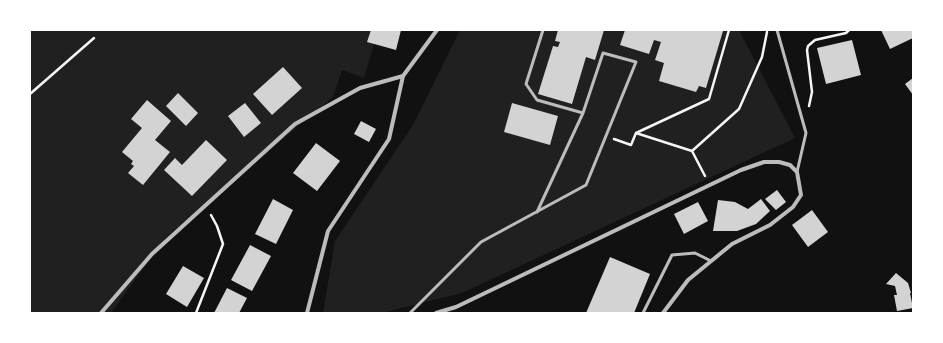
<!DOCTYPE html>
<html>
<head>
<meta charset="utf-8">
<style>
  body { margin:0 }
  #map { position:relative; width:943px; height:343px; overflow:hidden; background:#111; font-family:"IBM Plex Sans",sans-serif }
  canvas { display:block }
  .frame { position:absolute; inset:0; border:31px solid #fff; pointer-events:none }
</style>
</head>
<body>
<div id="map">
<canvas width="943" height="343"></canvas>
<div class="frame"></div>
</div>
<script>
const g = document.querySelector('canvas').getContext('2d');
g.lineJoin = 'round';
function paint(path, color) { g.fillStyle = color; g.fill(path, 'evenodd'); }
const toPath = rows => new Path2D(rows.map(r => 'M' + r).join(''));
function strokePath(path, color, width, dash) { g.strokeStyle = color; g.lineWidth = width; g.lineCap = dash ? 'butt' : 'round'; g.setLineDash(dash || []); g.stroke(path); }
const green = toPath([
  [30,30,378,30,364,78,342,70,333,97,166,237,111,313,30,313],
  [460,30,739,30,795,138,462,293,382,313,323,313,335,241,413,125]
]);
const building = toPath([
  [371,30,401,30,396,50,367,42],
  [558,30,604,30,595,60,586,57,572,104,538,94,553,46,558,47,560,42,555,41],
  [625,30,719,30,723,31,706,88,699,86,696,92,659,81,664,63,655,60,661,42,654,40,649,54,620,45],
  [881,30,913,30,913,38,890,49],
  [852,40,861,75,826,84,817,48],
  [283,67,302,88,272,115,253,94],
  [913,78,913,95,905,84],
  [178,93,198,113,186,126,166,106],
  [147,100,171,121,155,140,170,152,143,185,128,173,134,166,131,164,133,161,122,152,142,128,131,119],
  [245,103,261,123,244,137,228,116],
  [512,103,558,116,550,145,504,132],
  [361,121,376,129,369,142,354,134],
  [206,140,227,160,192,196,164,170,175,158,182,165],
  [316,143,340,161,317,191,293,173],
  [777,190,786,202,776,210,765,199],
  [273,199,293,210,276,244,255,234],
  [761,199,770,211,756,224,737,231,713,231,718,200,735,202,748,209],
  [698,202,708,221,684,234,674,214],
  [812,210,828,232,808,247,792,225],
  [250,245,271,256,252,291,231,280],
  [610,257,650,274,634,313,586,313],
  [183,266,204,278,187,307,166,294],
  [896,273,908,283,911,293,910,293,913,308,897,311,894,295,897,295,895,286,886,284],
  [227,288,247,298,239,313,214,313]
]);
const path = toPath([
  [30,94,94,38],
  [809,106,812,92,807,50,808,46,815,40,846,33,849,30],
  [636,133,692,151],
  [614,139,631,145,636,133,709,99,729,30],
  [705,176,692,151,739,109,762,57,767,32],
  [196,313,223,244,217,226,211,215]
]);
const service = toPath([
  [777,30,806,133,797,172],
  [537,212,583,113,537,100,526,84,543,30],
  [410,313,481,242,586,185,636,62,603,53,583,113],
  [643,313,672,255,695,253,711,261]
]);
const minor = toPath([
  [101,313,152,254,295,124,360,88,403,76,437,30],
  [307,313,328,231,389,139,403,76],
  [436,313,456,307,741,170,764,162,779,162,790,165,797,172,801,195,793,207,770,225,732,244,688,280,663,313]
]);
paint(green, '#202020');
paint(building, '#d3d3d3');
strokePath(path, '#f5f5f5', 2.5);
strokePath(service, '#bcbcbc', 3);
strokePath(minor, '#bcbcbc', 4);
</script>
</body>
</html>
